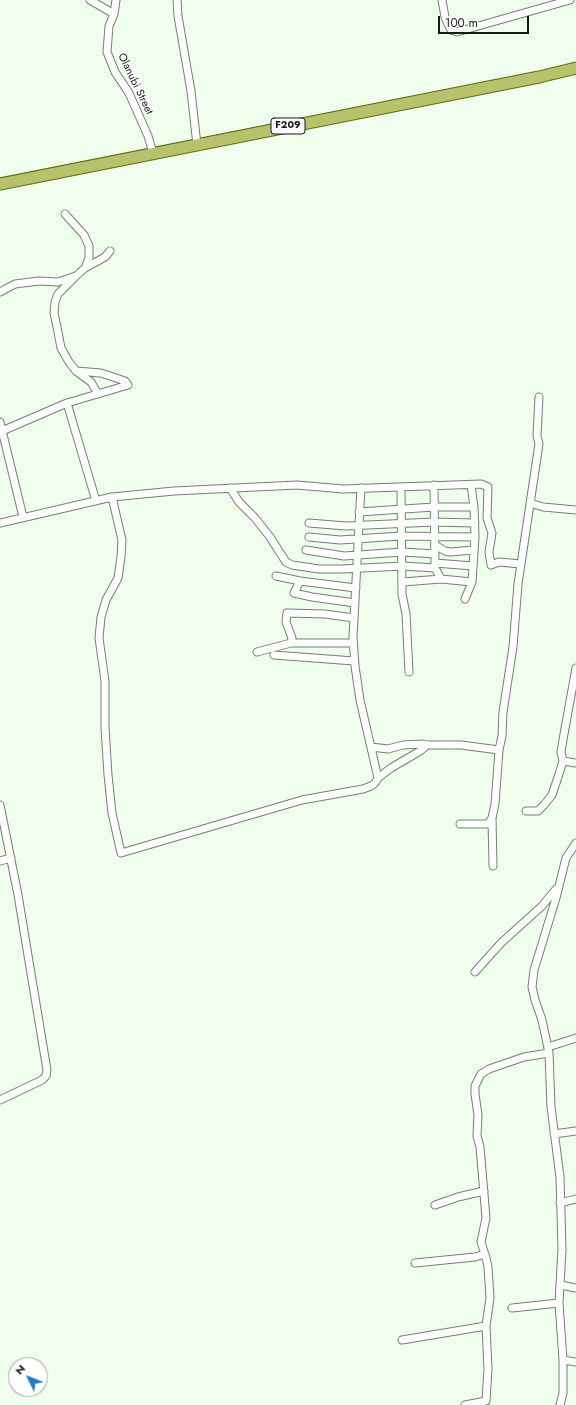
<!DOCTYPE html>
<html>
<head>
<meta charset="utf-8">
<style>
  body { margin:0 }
  #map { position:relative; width:576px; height:1405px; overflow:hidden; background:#f0ffed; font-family:Jost,sans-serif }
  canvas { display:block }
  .north { position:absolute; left:8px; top:1357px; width:40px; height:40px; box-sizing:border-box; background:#fff; border:1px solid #a1a3a0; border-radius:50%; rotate:313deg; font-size:11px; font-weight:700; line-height:16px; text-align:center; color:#131a12 }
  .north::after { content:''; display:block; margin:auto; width:14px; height:18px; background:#237ac7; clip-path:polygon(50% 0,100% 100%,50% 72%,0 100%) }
  .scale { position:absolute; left:438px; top:16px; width:91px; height:18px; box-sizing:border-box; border:2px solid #131a12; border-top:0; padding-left:5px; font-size:12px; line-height:14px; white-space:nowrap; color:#131a12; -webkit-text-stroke:3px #fff; paint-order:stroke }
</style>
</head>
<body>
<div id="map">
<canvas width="576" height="1405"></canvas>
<div class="north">N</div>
<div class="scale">100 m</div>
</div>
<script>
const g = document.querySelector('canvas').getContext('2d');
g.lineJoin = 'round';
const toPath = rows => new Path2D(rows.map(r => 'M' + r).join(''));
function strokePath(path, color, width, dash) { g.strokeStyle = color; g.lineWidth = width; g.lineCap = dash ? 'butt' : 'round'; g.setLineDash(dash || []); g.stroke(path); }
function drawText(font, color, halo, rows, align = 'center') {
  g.font = font + ' Jost,sans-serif'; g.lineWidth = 4; g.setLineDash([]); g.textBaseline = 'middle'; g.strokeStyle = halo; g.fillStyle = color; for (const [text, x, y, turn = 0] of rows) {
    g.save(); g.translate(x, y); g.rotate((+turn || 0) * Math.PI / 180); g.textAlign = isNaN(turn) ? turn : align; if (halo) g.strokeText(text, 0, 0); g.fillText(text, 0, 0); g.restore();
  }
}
const minor = toPath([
  [90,0,114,14],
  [116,0,114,14,109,26,107,52,115,72,129,93,148,136,153,153],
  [177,0,178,16,191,91,197,145],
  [442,0,445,17,448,24,451,30,457,32,570,0],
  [85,268,105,257,110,251],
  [74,278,58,294,55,302,54,313,58,332,61,348,69,362,76,371,91,382,98,394],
  [0,292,15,284,39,281,58,282,76,276,85,268,89,258,89,246,84,235,65,214],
  [67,403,96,501],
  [0,422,23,517],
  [0,433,2,431,67,403,128,385,125,381,101,373,76,371],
  [434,485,435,568,441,579],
  [401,487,402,594,406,614,409,672],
  [230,488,239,502,255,518,270,537,286,562,292,565,319,569,342,569,403,566,435,568],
  [112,497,122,540,121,557,118,578,106,600,101,617,99,638,105,681,105,728,108,775,112,813,121,853,302,800,363,789,371,786,375,783,378,778,360,700,355,666,353,637,361,488],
  [531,502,533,504,543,507,576,510],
  [359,512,434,507,474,507],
  [0,523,112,497,174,491,297,485,343,489,481,484,488,487,487,518,492,533,489,552,491,565,499,562,521,564],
  [309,523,346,526,434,522,475,523],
  [309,537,340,540,401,536,475,537],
  [435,545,445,551,450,552,474,550],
  [306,550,344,556,402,552,435,554],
  [435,563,473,566],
  [276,576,300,581,356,588],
  [300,581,294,593,312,597,355,603],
  [403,582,441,579,472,582],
  [465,599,472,582,475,537,474,507,471,485],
  [291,643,292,638,286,622,287,613,325,614,354,618],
  [257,652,291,643,353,643],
  [274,655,354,661],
  [371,747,388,749,403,745,423,744,427,745,461,745,499,750],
  [563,761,576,763],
  [378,778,391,768,420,751,427,745],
  [0,805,18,895,47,1070,46,1076,42,1080,0,1100],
  [526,811,538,811,544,805,552,795,559,774,563,761,561,752,564,734,576,668],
  [492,818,493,866],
  [460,824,488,824,492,818,495,804,499,750,502,736,503,712,513,647,518,584,539,444,537,436,539,397],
  [0,861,11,858],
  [475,972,501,943,542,906,556,889],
  [548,1047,576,1038],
  [554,1134,576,1131],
  [560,1203,576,1199],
  [435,1205,458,1197,484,1191],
  [415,1263,475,1257,485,1254],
  [561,1285,576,1288],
  [512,1308,559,1303],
  [402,1340,486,1326],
  [563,1360,576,1362],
  [465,1405,486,1401,488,1369,486,1326,490,1298,488,1267,486,1258,481,1242,486,1218,480,1147,477,1136,478,1115,475,1094,475,1086,481,1074,489,1069,524,1057,549,1053],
  [560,1405,563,1393,563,1360,559,1303,562,1249,560,1177,551,1107,549,1053,542,1020,535,1000,532,987,534,970,556,898,566,858,576,843]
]);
const primary = toPath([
  [0,184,539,77,576,68]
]);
const shields = [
  [288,126,34]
];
const shieldNames = [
  ["F209",288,126]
];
const streetNames = [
  ["Olanubi Street",135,84,64]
];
strokePath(minor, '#72826e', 9);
strokePath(primary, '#5f6d0e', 13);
strokePath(minor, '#fff', 7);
strokePath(primary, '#b8c26d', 11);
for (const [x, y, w] of shields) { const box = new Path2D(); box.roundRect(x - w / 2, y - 8, w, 16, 3); g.fillStyle = '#fff'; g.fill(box); strokePath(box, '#131a12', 1); }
drawText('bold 10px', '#131a12', null, shieldNames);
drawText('11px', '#131a12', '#fff', streetNames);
</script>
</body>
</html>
